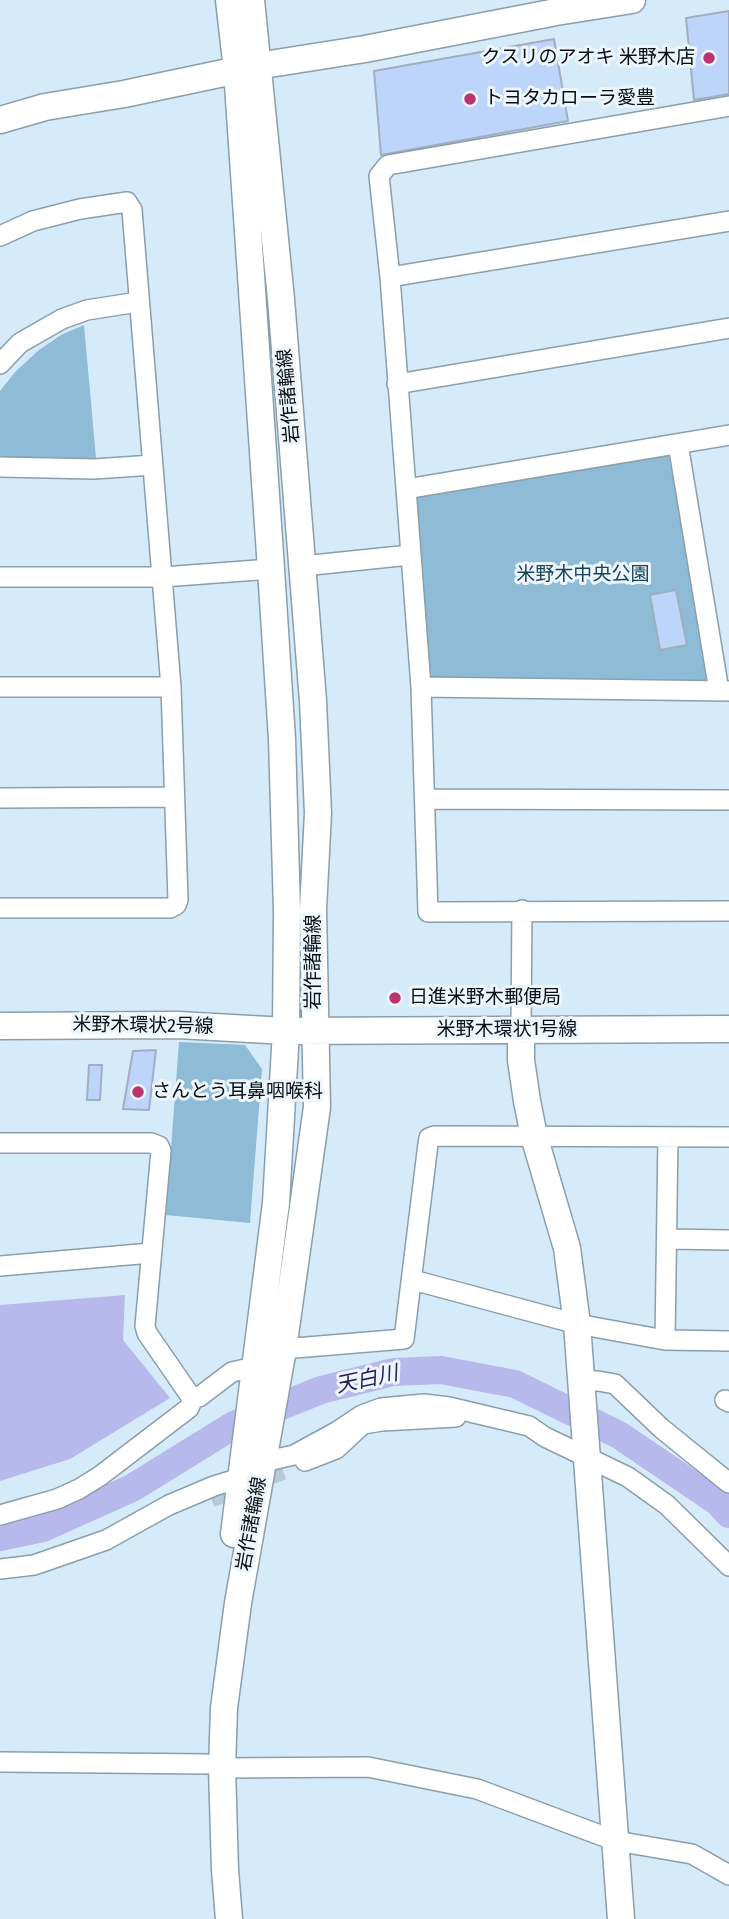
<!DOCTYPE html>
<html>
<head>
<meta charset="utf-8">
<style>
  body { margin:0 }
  canvas { display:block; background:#d5ebf9 }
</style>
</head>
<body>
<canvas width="729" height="1919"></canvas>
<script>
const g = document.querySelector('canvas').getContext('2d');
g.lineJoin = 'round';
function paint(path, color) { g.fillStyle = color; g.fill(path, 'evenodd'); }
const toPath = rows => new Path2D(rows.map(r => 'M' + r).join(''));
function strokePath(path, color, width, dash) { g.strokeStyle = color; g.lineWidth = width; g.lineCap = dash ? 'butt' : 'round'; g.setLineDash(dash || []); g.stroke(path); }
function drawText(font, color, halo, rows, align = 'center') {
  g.font = font + ' "Fira Sans Condensed","Noto Sans JP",sans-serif'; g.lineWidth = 6; g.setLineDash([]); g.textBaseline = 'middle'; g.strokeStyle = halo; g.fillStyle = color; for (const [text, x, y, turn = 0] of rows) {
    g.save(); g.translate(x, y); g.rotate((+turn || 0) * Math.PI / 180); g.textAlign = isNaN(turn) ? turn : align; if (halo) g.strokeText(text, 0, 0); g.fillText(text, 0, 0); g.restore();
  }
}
const green = toPath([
  [84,325,96,458,0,462,0,391,16,371,39,350,61,335],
  [666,453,673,458,711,676,706,683,434,682,428,676,413,500,419,494],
  [179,1042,245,1045,262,1069,250,1223,166,1215]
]);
const water = toPath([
  [125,1295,123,1340,170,1398,70,1459,0,1481,0,1305]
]);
const river = toPath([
  [0,1537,43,1528,132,1488,234,1425,321,1390,393,1372,441,1370,515,1384,619,1435,718,1502,729,1514]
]);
const building = toPath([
  [729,11,729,94,694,100,686,18,729,11],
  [554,39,568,121,381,155,374,71,554,39],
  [676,590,687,645,660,650,650,595,676,590],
  [156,1050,149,1110,123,1109,133,1051,156,1050],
  [89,1065,102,1065,100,1100,87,1100,89,1065]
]);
const streetTunnel = toPath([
  [211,1498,291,1467]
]);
const street = toPath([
  [729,106,388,165,379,176,390,277,421,687,428,912,729,911],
  [0,236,33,221,80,209,127,202,132,210,171,687,178,900,176,905,170,908,0,908],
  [390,277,729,221],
  [0,364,20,343,62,319,87,310,138,302],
  [397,384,729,328],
  [678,444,719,691],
  [0,467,94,469,153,465],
  [406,489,729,435],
  [303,566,410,555],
  [0,577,163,577,271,569],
  [0,687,171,687],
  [421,687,729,691],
  [0,798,174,797],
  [425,799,729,800],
  [521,1029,522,910],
  [0,1143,151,1143,159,1146,161,1151,145,1326,147,1333,189,1394,193,1398],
  [668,1239,729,1240],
  [0,1266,151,1253],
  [413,1280,577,1324,665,1340,729,1341],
  [665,1340,668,1137],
  [283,1349,404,1339,428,1144,429,1138,434,1136,729,1137],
  [582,1381,598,1381,615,1384,661,1428,729,1483],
  [725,1400,729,1402],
  [305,1461,336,1449,363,1424,382,1421,456,1417],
  [263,1462,294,1455,338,1431,362,1415,381,1408,424,1404,449,1407,529,1426,545,1437,628,1477,667,1505,729,1566],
  [0,1515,57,1499,79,1489,100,1476,189,1408,193,1398,199,1397,232,1372,254,1367],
  [0,1569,34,1565,106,1540,169,1505,214,1486,240,1478],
  [0,1762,207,1764],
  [222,1768,368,1767,477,1789,616,1841,692,1854,729,1875]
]);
const secondary = toPath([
  [229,0,237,70,271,569,282,739,287,911,286,1031,276,1203,234,1534],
  [0,120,45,107,124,94,257,66,365,49,556,12,632,0],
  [0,1026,178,1025,286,1031,729,1029],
  [521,1029,521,1060,527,1101,534,1136,567,1248,577,1324,621,1919],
  [229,1919,225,1870,222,1768,224,1708,238,1603,283,1349,317,1107,313,909,318,813,313,701,281,299,251,0]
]);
const markers = [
  [709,58,7,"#bc3371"],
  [470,99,7,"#bc3371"],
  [395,998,7,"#bc3371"],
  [138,1092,7,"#bc3371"]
];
const poiNames = [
  ["クスリのアオキ 米野木店",695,58,"right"],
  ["トヨタカローラ愛豊",484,99],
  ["日進米野木郵便局",409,998],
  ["さんとう耳鼻咽喉科",152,1092]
];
const streetNames = [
  ["岩作諸輪線",289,396,-95],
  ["岩作諸輪線",314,962,-90],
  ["米野木環状2号線",143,1026,1],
  ["米野木環状1号線",507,1030],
  ["岩作諸輪線",252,1524,-80]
];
const parkNames = [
  ["米野木中央公園",583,575]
];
const waterNames = [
  ["天白川",367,1380,-12]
];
paint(green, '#8ebbd5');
paint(water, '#b7b8eb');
strokePath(river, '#b7b8eb', 28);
paint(building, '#bdd5fa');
strokePath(building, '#a1adc0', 2);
strokePath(streetTunnel, '#b6cad7', 19, [19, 10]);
strokePath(street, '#8a9eab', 22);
strokePath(secondary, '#8a9eab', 29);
strokePath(street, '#fff', 19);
strokePath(secondary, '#fff', 26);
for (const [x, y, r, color] of markers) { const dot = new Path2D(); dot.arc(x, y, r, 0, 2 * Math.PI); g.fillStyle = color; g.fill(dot); strokePath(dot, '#edf6fc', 2.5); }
drawText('19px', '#080f14', '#edf6fc', poiNames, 'left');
drawText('19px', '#080f14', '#edf6fc', streetNames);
drawText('19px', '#174359', '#edf6fc', parkNames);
drawText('italic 21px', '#29225d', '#edf6fc', waterNames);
</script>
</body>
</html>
